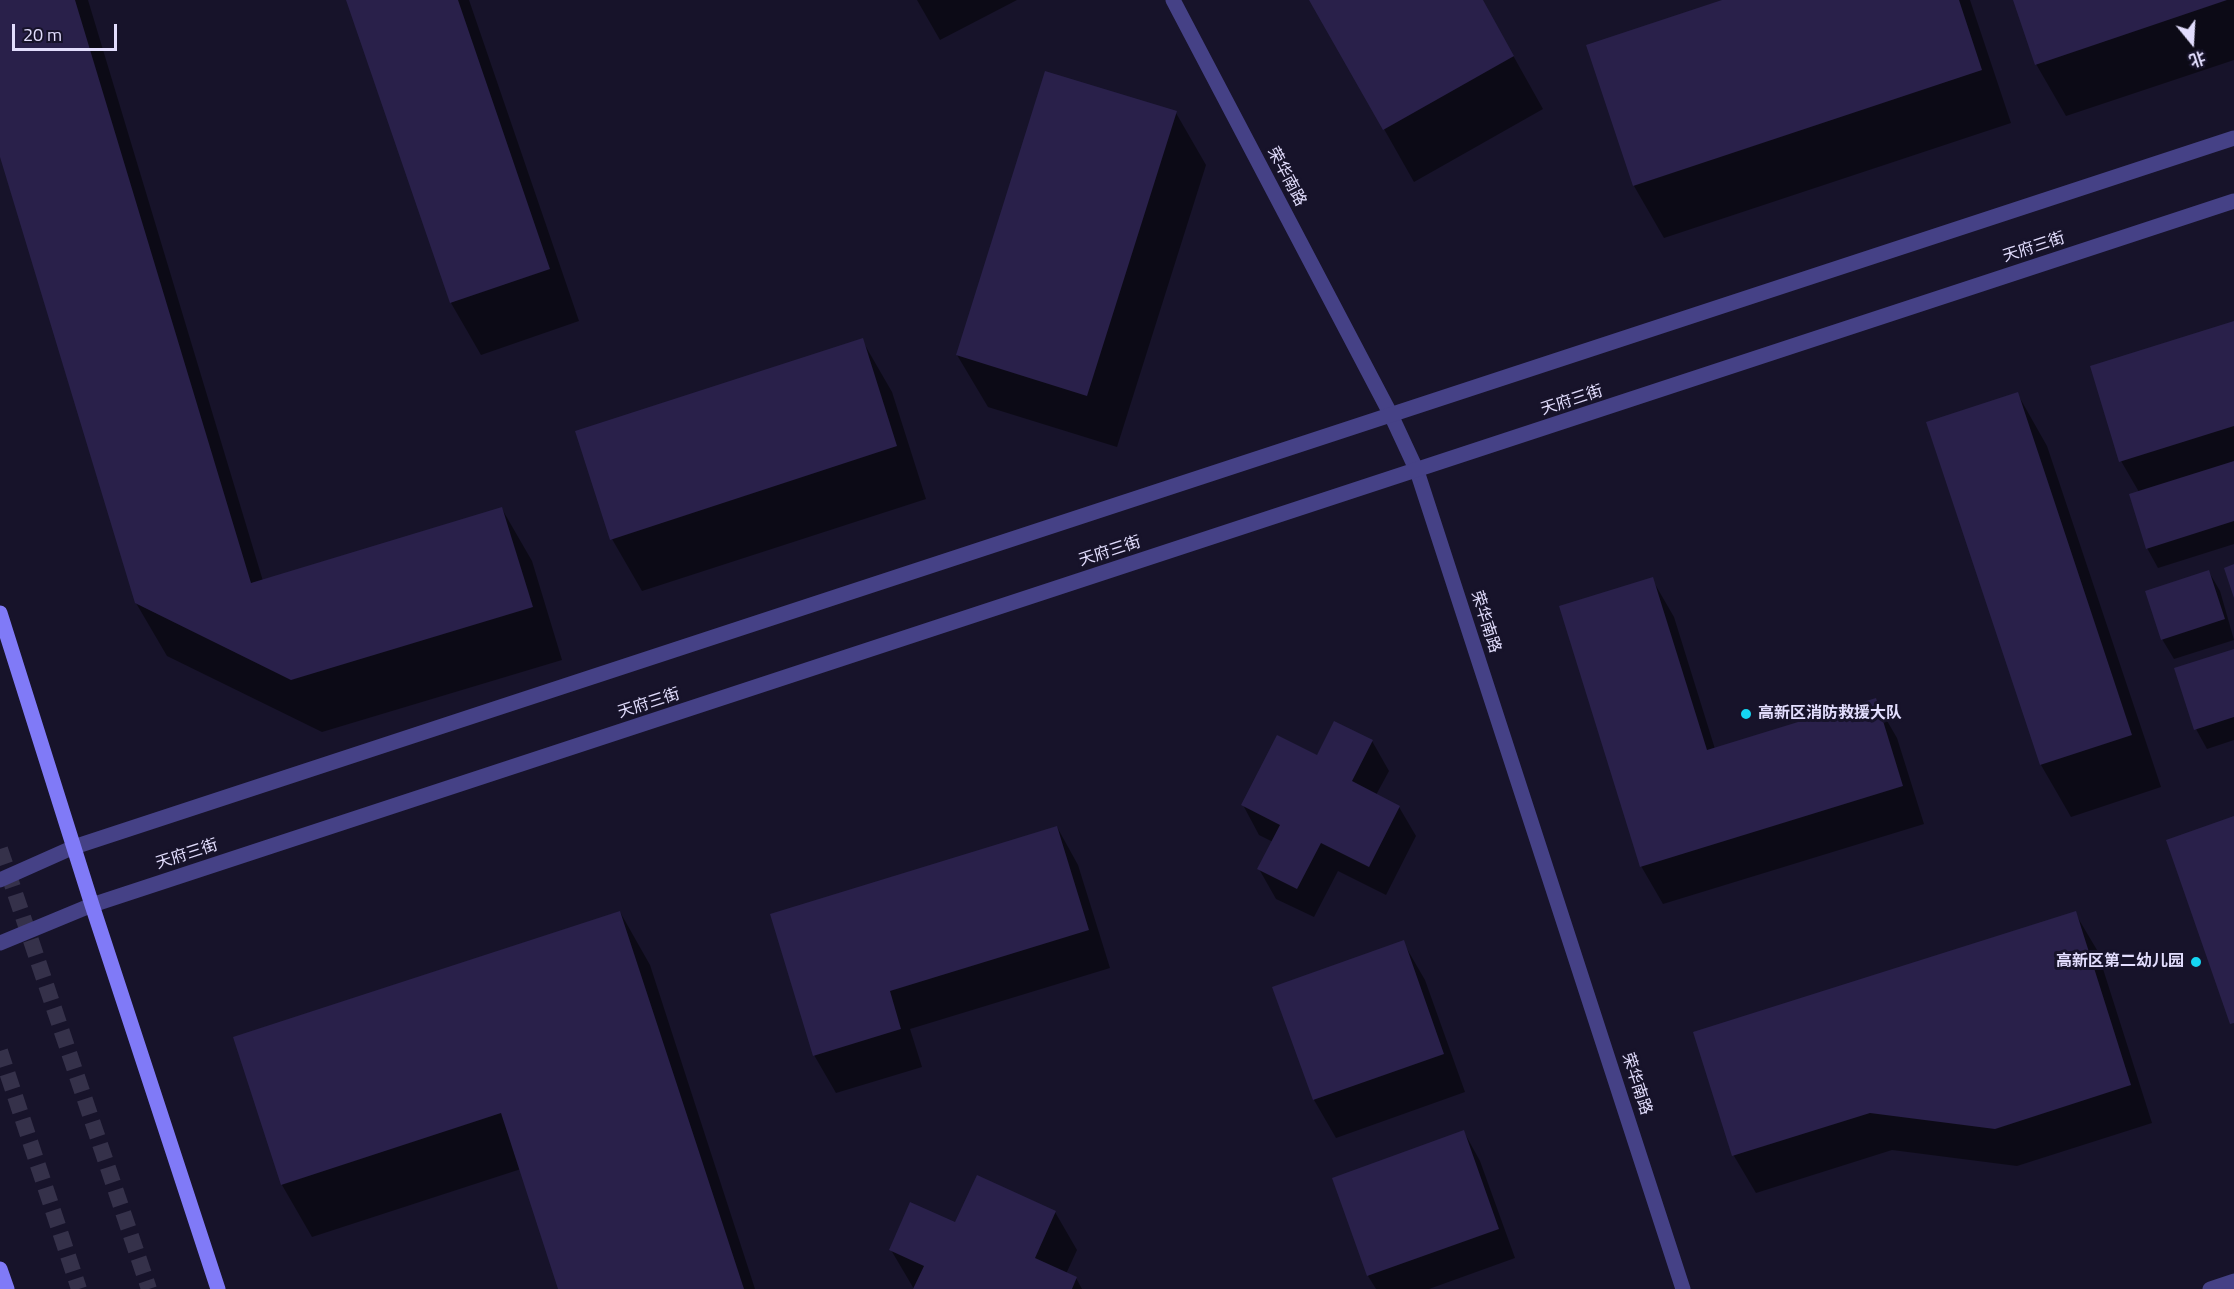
<!DOCTYPE html>
<html>
<head>
<meta charset="utf-8">
<style>
  body { margin:0 }
  #map { position:relative; width:2234px; height:1289px; overflow:hidden; background:#17132a; font-family:"Titillium Web","Noto Sans SC",sans-serif }
  canvas { display:block }
  .north { position:absolute; left:2162px; top:12px; width:60px; height:60px; -webkit-text-stroke:4px #17132a; paint-order:stroke; rotate:162deg; font-size:16px; font-weight:700; line-height:24px; text-align:center; color:#e2ddfd }
  .north::after { content:''; display:block; margin:auto; width:21px; height:27px; background:#e2ddfd; clip-path:polygon(50% 0,100% 100%,50% 72%,0 100%) }
  .scale { position:absolute; left:12px; top:24px; width:105px; height:27px; box-sizing:border-box; border:3px solid #e2ddfd; border-top:0; padding-left:8px; font-size:18px; line-height:21px; white-space:nowrap; color:#e2ddfd; -webkit-text-stroke:4px #17132a; paint-order:stroke }
</style>
</head>
<body>
<div id="map">
<canvas width="2234" height="1289"></canvas>
<div class="north">北</div>
<div class="scale">20 m</div>
</div>
<script>
const g = document.querySelector('canvas').getContext('2d');
g.lineJoin = 'round';
function paint(path, color) { g.fillStyle = color; g.fill(path, 'evenodd'); }
const toPath = rows => new Path2D(rows.map(r => 'M' + r).join(''));
function strokePath(path, color, width, dash) { g.strokeStyle = color; g.lineWidth = width; g.lineCap = dash ? 'butt' : 'round'; g.setLineDash(dash || []); g.stroke(path); }
function drawText(font, color, halo, rows, align = 'center') {
  g.font = font + ' "Titillium Web","Noto Sans SC",sans-serif'; g.lineWidth = 6; g.setLineDash([]); g.textBaseline = 'middle'; g.strokeStyle = halo; g.fillStyle = color; for (const [text, x, y, turn = 0] of rows) {
    g.save(); g.translate(x, y); g.rotate((+turn || 0) * Math.PI / 180); g.textAlign = isNaN(turn) ? turn : align; if (halo) g.strokeText(text, 0, 0); g.fillText(text, 0, 0); g.restore();
  }
}
const shadow = toPath([
  [0,0,88,0,263,581,502,509,532,561,562,660,322,732,167,656,136,603,0,152],
  [347,0,469,0,579,321,481,355,451,303],
  [917,0,1017,0,940,40],
  [1311,0,1482,0,1543,109,1414,182],
  [1727,0,1970,0,2011,123,1664,238,1634,186,1588,46],
  [2015,0,2234,0,2234,60,2066,116,2036,64],
  [1176,113,1206,165,1117,447,988,407,957,355],
  [2234,323,2234,544,2158,568,2147,548,2139,492,2121,461],
  [862,340,892,392,926,499,642,591,612,539],
  [2017,393,2047,446,2161,787,2071,817,2041,765,1927,423],
  [2209,572,2220,591,2234,640,2174,659,2162,639],
  [1652,579,1674,617,1715,749,1875,700,1897,738,1924,824,1663,904,1641,866],
  [2234,651,2234,740,2207,749,2196,729],
  [1372,741,1389,771,1376,795,1399,807,1416,836,1386,895,1338,871,1314,917,1276,899,1259,869,1273,842,1259,835,1243,805,1318,757],
  [1057,827,1078,865,1110,968,910,1029,922,1067,836,1093,814,1055],
  [620,912,650,965,755,1289,560,1289,521,1169,312,1237,282,1185,234,1038],
  [2075,913,2097,950,2152,1123,2017,1166,1892,1150,1756,1193,1734,1156,1695,1033],
  [1403,942,1425,980,1465,1092,1336,1138,1314,1100,1274,988],
  [1464,1132,1480,1161,1515,1258,1429,1289,1376,1289,1368,1276],
  [1055,1212,1077,1250,1066,1274,1076,1278,1082,1289,914,1289,891,1250,956,1224]
]);
const building = toPath([
  [0,0,75,0,251,583,502,507,533,607,291,680,135,603,0,157],
  [346,0,458,0,550,269,450,303],
  [1309,0,1483,0,1514,56,1383,130],
  [1722,0,1959,0,1982,70,1633,186,1586,45],
  [2013,0,2227,0,2035,65],
  [1045,71,1177,111,1087,396,956,355],
  [2234,321,2234,426,2119,462,2090,366],
  [863,338,897,446,610,540,575,431],
  [2018,392,2132,735,2040,765,1926,422],
  [2234,461,2234,521,2146,549,2129,494],
  [2234,564,2234,598,2224,568],
  [2209,570,2225,619,2161,640,2145,591],
  [1653,577,1707,750,1876,698,1903,786,1640,867,1559,606],
  [2234,649,2234,717,2194,730,2174,668],
  [1334,721,1373,740,1352,781,1400,806,1369,867,1321,843,1297,889,1257,869,1280,825,1241,805,1277,735,1317,755],
  [2234,816,2234,1023,2230,1024,2166,840],
  [1057,826,1089,930,890,991,901,1029,813,1056,770,914],
  [620,911,744,1289,558,1289,501,1113,281,1185,233,1037],
  [2076,911,2131,1085,1995,1129,1870,1113,1732,1156,1693,1032],
  [1404,940,1444,1054,1313,1100,1272,987],
  [1464,1130,1499,1229,1367,1276,1332,1178],
  [977,1175,1056,1211,1035,1258,1077,1277,1072,1289,913,1289,924,1266,889,1250,910,1202,955,1222]
]);
const trunkTunnel = toPath([
  [0,849,149,1289],
  [0,1051,79,1289]
]);
const service = toPath([
  [2210,1289,2234,1281]
]);
const minor = toPath([
  [1173,0,1391,415,1417,471,1683,1289]
]);
const tertiary = toPath([
  [0,880,74,847,2234,138],
  [0,943,92,905,2234,201]
]);
const secondary = toPath([
  [0,613,92,905,218,1289],
  [0,1269,7,1289]
]);
const markers = [
  [1746,714,6,"#15d6f2"],
  [2196,962,6,"#15d6f2"]
];
const streetNames = [
  ["荣华南路",1286,177,62],
  ["天府三街",2034,248,-18],
  ["天府三街",1572,401,-18],
  ["天府三街",1110,552,-18],
  ["荣华南路",1485,622,72],
  ["天府三街",649,704,-18],
  ["天府三街",187,855,-18],
  ["荣华南路",1636,1084,72]
];
const poiNames = [
  ["高新区消防救援大队",1758,714],
  ["高新区第二幼儿园",2184,962,"right"]
];
paint(shadow, '#0007');
paint(building, '#29204a');
strokePath(trunkTunnel, '#35314a', 16, [16, 8]);
strokePath(service, '#454186', 15);
strokePath(minor, '#454186', 15);
strokePath(tertiary, '#454186', 15);
strokePath(secondary, '#807af7', 15);
for (const [x, y, r, color] of markers) { const dot = new Path2D(); dot.arc(x, y, r, 0, 2 * Math.PI); g.fillStyle = color; g.fill(dot); strokePath(dot, '#17132a', 2); }
drawText('16px', '#e2ddfd', '#17132a', streetNames);
drawText('bold 16px', '#e2ddfd', '#17132a', poiNames, 'left');
</script>
</body>
</html>
